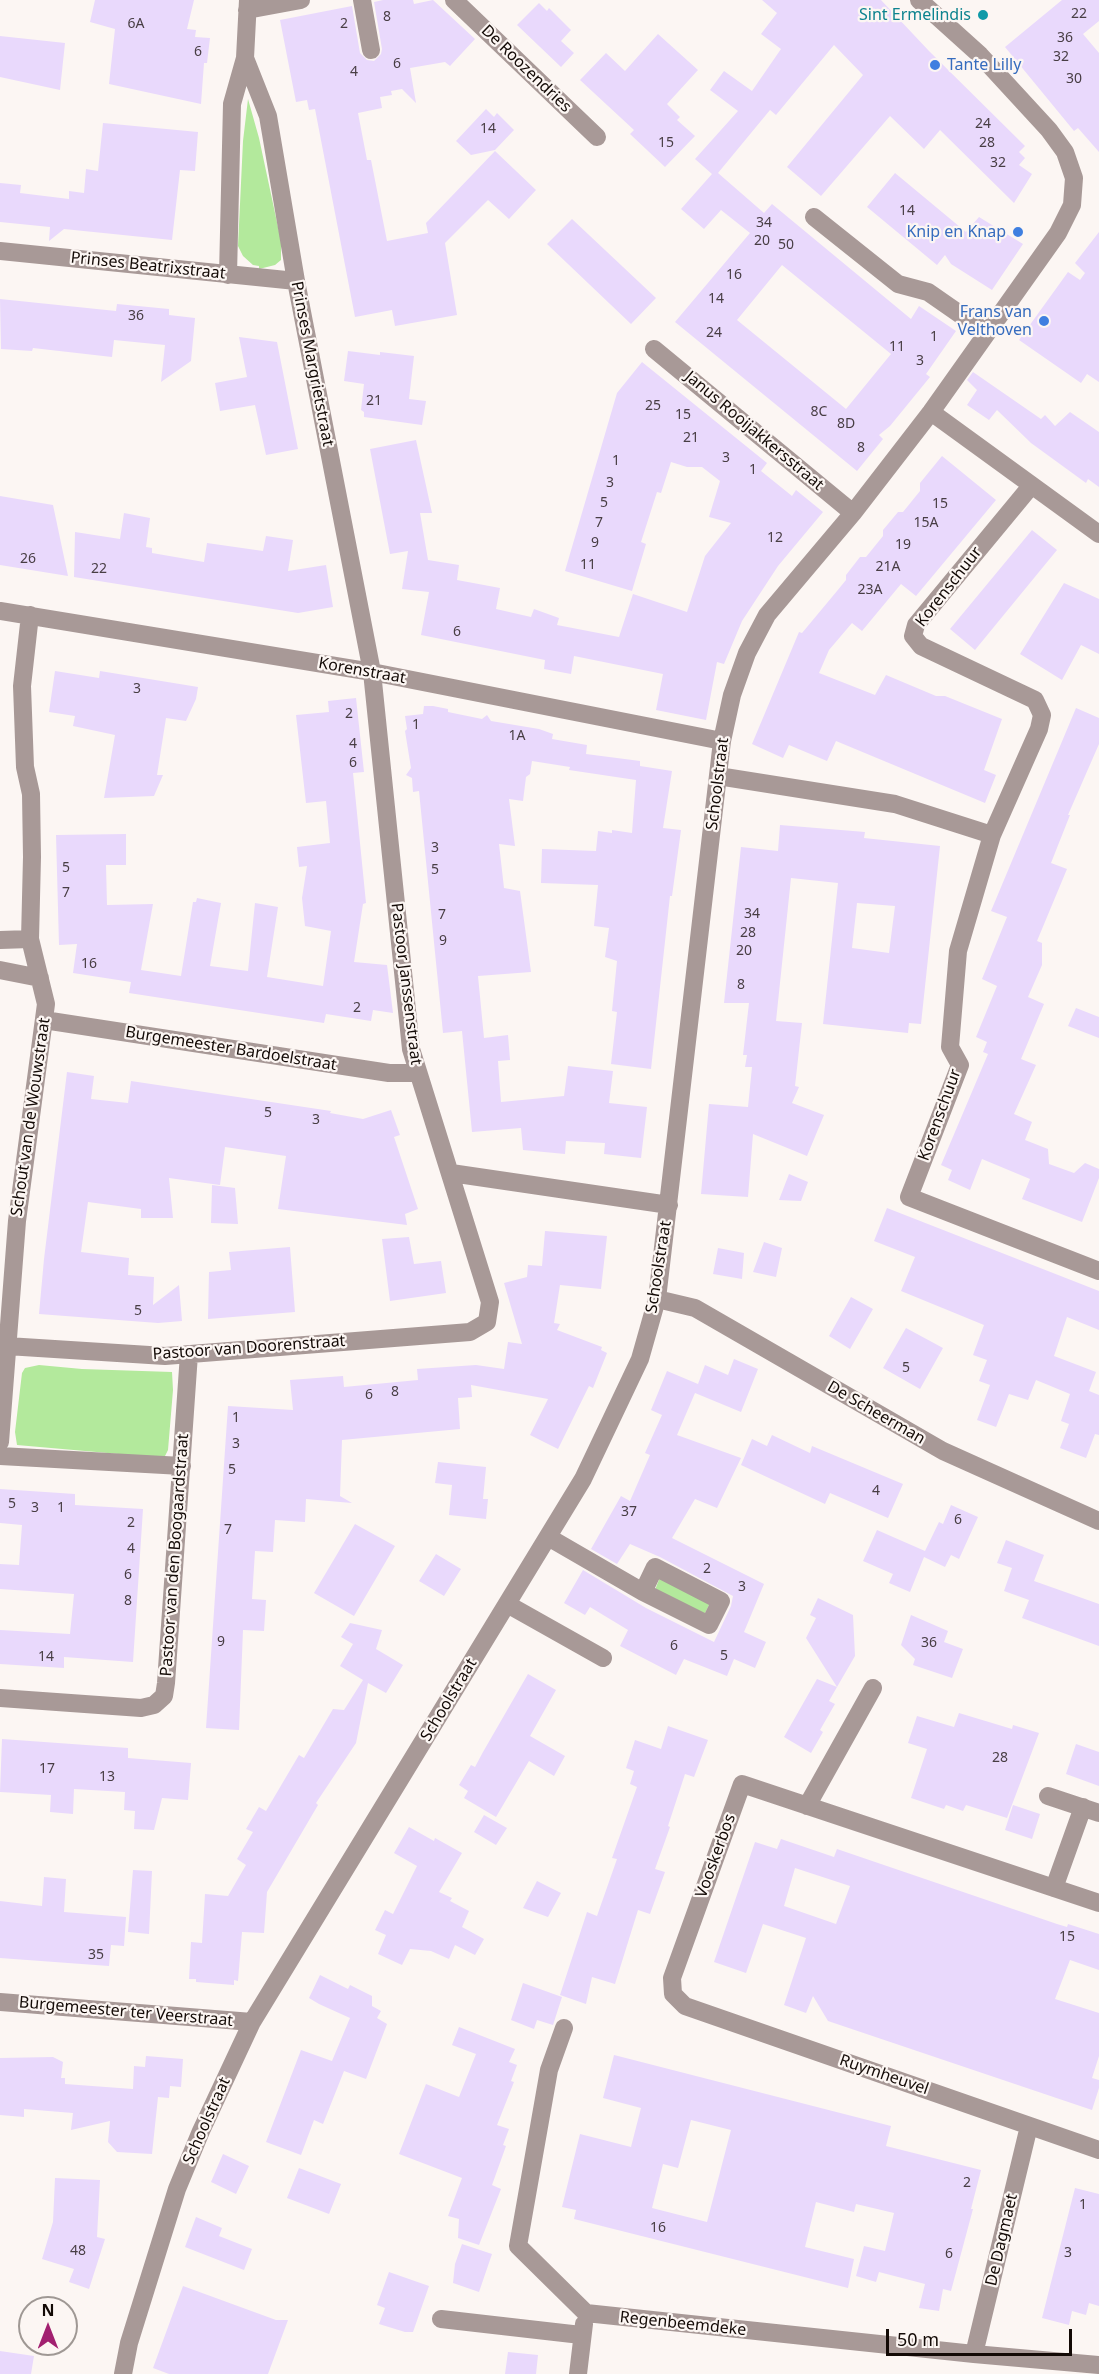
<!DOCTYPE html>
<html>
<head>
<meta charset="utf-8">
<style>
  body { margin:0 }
  #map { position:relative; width:1099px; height:2374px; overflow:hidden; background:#fcf6f3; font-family:"Noto Sans",sans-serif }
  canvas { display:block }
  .north { position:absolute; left:18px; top:2296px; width:60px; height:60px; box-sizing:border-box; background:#fcf6f3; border:2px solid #9f9894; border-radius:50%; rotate:0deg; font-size:16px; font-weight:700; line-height:24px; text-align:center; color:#130a06 }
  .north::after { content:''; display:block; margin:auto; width:21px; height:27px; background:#a22070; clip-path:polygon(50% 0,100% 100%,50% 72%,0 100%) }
  .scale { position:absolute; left:886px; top:2329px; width:186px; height:27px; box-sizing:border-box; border:3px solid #130a06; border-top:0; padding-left:8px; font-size:18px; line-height:21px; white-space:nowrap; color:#130a06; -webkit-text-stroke:4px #fcf6f3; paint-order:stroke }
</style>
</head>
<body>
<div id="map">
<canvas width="1099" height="2374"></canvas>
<div class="north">N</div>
<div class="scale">50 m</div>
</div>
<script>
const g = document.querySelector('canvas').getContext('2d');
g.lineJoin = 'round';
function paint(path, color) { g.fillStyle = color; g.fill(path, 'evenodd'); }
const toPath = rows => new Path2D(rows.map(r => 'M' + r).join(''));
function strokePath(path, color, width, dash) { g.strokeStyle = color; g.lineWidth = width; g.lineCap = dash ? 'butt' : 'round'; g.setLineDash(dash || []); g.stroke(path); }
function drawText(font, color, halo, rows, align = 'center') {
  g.font = font + ' "Noto Sans",sans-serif'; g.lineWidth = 4.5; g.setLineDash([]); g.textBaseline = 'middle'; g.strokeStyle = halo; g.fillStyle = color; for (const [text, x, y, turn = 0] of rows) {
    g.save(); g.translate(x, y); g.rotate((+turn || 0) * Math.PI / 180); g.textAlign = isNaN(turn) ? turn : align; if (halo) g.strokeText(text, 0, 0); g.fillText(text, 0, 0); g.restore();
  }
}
const green = toPath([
  [248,99,259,138,281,241,281,260,275,265,259,269,259,266,253,265,243,256,238,246,243,141],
  [39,1365,82,1369,172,1372,173,1390,168,1450,165,1456,153,1457,17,1445,15,1432,22,1373,25,1368],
  [660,1577,711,1601,705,1613,701,1613,655,1590]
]);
const building = toPath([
  [95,0,194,0,187,29,196,30,195,37,210,38,207,63,204,63,201,104,109,84,115,29,90,22],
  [383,0,413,0,414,4,433,0,475,39,450,66,445,62,410,68,416,103,402,89,391,91,392,95,380,97,382,108,358,113,367,160,371,160,387,241,428,233,426,223,495,151,536,190,509,219,488,200,445,243,457,315,395,326,392,310,355,317,315,109,309,110,307,100,296,102,280,20,352,6,360,53,367,60,374,61,381,54,382,49,374,2],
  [762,0,881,0,929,51,1025,146,1019,152,1025,158,1019,165,1032,174,1014,203,940,130,924,149,890,116,821,196,787,167,863,75,834,45,776,115,770,110,718,173,764,213,772,204,911,319,919,306,956,331,926,374,930,377,890,426,879,435,883,439,857,471,675,322,750,233,721,210,704,229,681,209,712,174,695,159,738,111,710,90,724,71,752,91,781,49,761,34,777,13],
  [782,265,891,354,846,409,737,320],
  [1062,0,1099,0,1099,21,1083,34,1099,53,1099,152,1078,128,1074,131,1005,47],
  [539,3,547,11,549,8,571,30,561,41,574,53,561,67,517,25],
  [658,34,698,70,667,104,680,117,677,120,695,136,665,167,630,134,634,130,580,80,606,53,625,71],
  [0,36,65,43,60,90,0,77],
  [486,109,494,117,497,113,514,130,495,150,471,155,456,141],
  [103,123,198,132,195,171,180,170,172,240,64,229,49,241,50,227,0,222,0,183,21,185,20,193,69,199,69,191,84,193,86,169,98,171],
  [895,173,966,232,979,217,1023,244,992,290,951,264,945,255,937,265,867,207],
  [572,219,656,298,631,324,547,244],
  [1099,232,1099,382,1087,374,1081,383,1019,340,1068,272,1080,280,1085,273,1075,263],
  [0,299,116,311,117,304,169,309,169,315,195,318,191,361,161,382,165,345,114,340,112,357,33,348,32,351,1,349],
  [239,337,277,342,298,449,266,455,255,405,220,411,215,383,247,377],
  [348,351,380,355,380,352,414,356,409,399,426,401,422,425,364,417,364,412,361,410,364,384,344,381],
  [642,362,767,463,761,471,792,496,796,490,823,512,778,566,742,621,724,664,717,662,706,720,656,710,663,674,574,656,571,674,544,669,545,660,421,635,429,592,402,589,408,551,390,554,370,449,416,440,432,513,420,513,428,560,459,565,457,580,500,588,496,609,531,617,534,609,559,618,557,625,619,637,633,594,687,612,705,556,731,523,709,517,720,481,702,467,687,467,671,462,661,493,657,492,641,542,646,544,632,591,565,571,617,393],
  [973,372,1041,419,1045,415,1055,426,1070,412,1099,432,1099,487,1088,479,1086,483,1031,443,997,410,989,420,967,405,977,390,967,380],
  [942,456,996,500,916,596,901,584,862,631,852,623,829,650,819,673,875,695,886,675,936,696,945,696,1002,719,984,770,996,775,985,803,836,741,827,761,789,745,783,758,752,744,799,632,802,633,837,591,846,580,846,575,860,557,866,557,883,536,883,530,898,512,903,512,920,491,920,483],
  [0,496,53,505,68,576,0,565],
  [124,513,150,518,146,547,152,548,152,553,204,562,207,543,263,551,266,536,293,540,288,571,326,565,333,607,298,613,74,577,75,532,120,539],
  [1032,530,1057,550,975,650,950,629],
  [1064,583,1099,599,1099,654,1081,645,1062,680,1020,654],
  [55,671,99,678,100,671,198,687,196,699,186,721,166,718,157,775,163,775,154,796,104,798,115,735,73,726,75,716,49,712],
  [356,698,364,772,353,773,366,903,363,904,354,962,387,965,393,1013,373,1010,371,1021,326,1014,324,1023,129,993,131,982,73,973,77,944,59,945,56,835,126,834,126,865,106,865,107,905,153,904,141,970,181,976,193,902,196,902,197,898,221,903,210,966,248,971,255,903,278,907,267,977,323,986,331,931,305,926,302,898,307,866,299,867,297,847,330,843,326,801,306,803,296,715,329,712,328,701],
  [424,706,433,706,448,709,448,712,482,719,487,715,491,721,539,729,553,734,552,739,587,745,586,754,640,761,640,766,672,771,663,828,681,830,672,896,670,896,651,1069,611,1064,617,1012,612,1011,617,961,605,957,609,928,594,926,598,885,541,883,542,849,596,851,598,831,612,833,612,830,632,833,636,780,569,770,570,767,532,761,530,774,526,777,523,801,509,799,515,846,499,844,504,888,520,891,531,972,478,976,484,1038,508,1035,510,1060,498,1061,501,1102,564,1096,568,1066,613,1071,609,1103,647,1107,641,1158,604,1154,605,1143,566,1141,565,1154,523,1150,521,1128,472,1132,462,1031,443,1033,419,791,413,792,412,778,406,775,411,768,405,731,407,729,405,716,423,714],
  [1076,708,1099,718,1099,744,1068,815,1070,815,1051,863,1067,869,1037,941,1042,943,1042,965,1028,997,1044,1004,1021,1059,1036,1065,1014,1114,1032,1122,1025,1140,1048,1149,1049,1164,1074,1173,1085,1163,1099,1169,1099,1178,1082,1222,1022,1199,1030,1179,982,1159,970,1190,948,1180,952,1170,941,1165,988,1054,983,1052,987,1042,976,1037,997,986,982,979,1007,917,991,911],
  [780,825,865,832,864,838,940,846,921,1024,909,1023,908,1033,823,1024,838,883,791,878,776,1021,802,1023,795,1086,799,1087,792,1103,824,1115,807,1156,753,1134,748,1197,701,1194,709,1104,748,1107,752,1067,745,1067,747,1055,743,1055,749,1003,724,1003,741,847,778,851],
  [857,903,895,906,889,953,852,948],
  [1076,1008,1099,1017,1099,1038,1068,1026],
  [67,1072,94,1076,91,1099,128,1103,131,1081,331,1111,330,1113,363,1119,391,1110,400,1135,394,1137,418,1209,405,1214,407,1225,278,1209,286,1156,225,1147,220,1185,169,1178,173,1218,141,1218,141,1209,88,1202,81,1252,129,1258,128,1275,154,1277,153,1305,179,1285,182,1321,158,1323,39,1314,44,1259],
  [789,1174,808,1182,801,1201,779,1200],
  [212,1185,235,1188,238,1224,211,1223],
  [887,1208,1099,1291,1099,1330,1067,1317,1054,1356,1096,1372,1089,1391,1099,1395,1099,1435,1095,1434,1086,1458,1060,1448,1069,1424,1061,1421,1070,1394,1036,1380,1028,1400,1009,1394,996,1427,977,1420,990,1385,979,1381,987,1360,973,1355,984,1325,901,1291,915,1257,874,1241],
  [545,1231,607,1236,601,1289,560,1285,554,1323,560,1324,557,1330,602,1347,601,1350,607,1353,593,1388,589,1386,558,1449,530,1435,548,1399,471,1385,472,1397,458,1398,460,1429,342,1440,340,1496,352,1503,306,1499,305,1522,275,1520,273,1552,255,1551,252,1599,266,1600,264,1631,243,1630,239,1730,206,1728,228,1406,293,1410,290,1380,343,1376,344,1387,418,1380,417,1369,476,1365,504,1369,508,1342,522,1344,504,1283,527,1277,528,1265,542,1266],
  [409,1237,414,1264,441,1261,446,1293,390,1301,382,1239],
  [764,1242,782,1248,776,1277,753,1272],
  [290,1247,295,1312,208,1319,209,1272,231,1270,229,1252],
  [718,1248,744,1253,742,1279,713,1274],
  [851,1297,873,1309,850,1349,829,1336],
  [906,1328,943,1348,920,1389,883,1368],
  [734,1359,758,1369,741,1412,695,1393,677,1435,741,1458,717,1508,695,1499,672,1538,764,1584,744,1632,766,1642,755,1668,734,1659,727,1676,684,1659,676,1675,620,1646,628,1630,590,1607,585,1615,564,1603,583,1570,646,1608,714,1642,731,1606,733,1596,660,1557,630,1544,617,1564,591,1549,621,1496,630,1501,650,1455,645,1453,662,1415,651,1410,667,1371,698,1384,705,1365,728,1375],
  [772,1435,810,1453,812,1446,903,1484,888,1518,830,1493,825,1504,741,1465,752,1439,767,1446],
  [438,1462,486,1467,483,1499,488,1499,486,1519,449,1515,452,1485,435,1483],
  [0,1489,75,1494,75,1505,143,1509,133,1662,64,1657,64,1668,0,1664,0,1630,70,1634,74,1594,0,1589,0,1564,19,1565,22,1525,0,1523],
  [951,1505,978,1517,959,1559,951,1555,945,1567,924,1557,910,1592,889,1583,893,1574,863,1561,877,1530,925,1551,939,1522,943,1524],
  [355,1524,395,1546,354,1616,314,1593],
  [1006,1540,1044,1555,1034,1581,1099,1604,1099,1646,1022,1618,1029,1600,1004,1591,1012,1568,997,1563],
  [436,1554,461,1569,444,1596,419,1581],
  [818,1598,853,1615,855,1656,837,1687,806,1638,816,1618,810,1615],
  [911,1615,948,1631,944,1642,963,1649,952,1678,913,1665,915,1659,901,1645],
  [350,1623,382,1630,376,1649,403,1665,386,1693,368,1683,356,1743,316,1803,318,1805,267,1892,264,1933,242,1932,238,1981,234,1980,234,1985,196,1982,196,1979,189,1979,191,1942,202,1943,205,1894,228,1896,246,1865,237,1859,253,1832,246,1829,259,1807,266,1811,299,1755,304,1758,333,1709,344,1710,363,1680,340,1666,353,1644,341,1637],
  [528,1674,556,1690,530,1736,565,1756,554,1776,529,1761,496,1817,464,1798,468,1791,459,1785,471,1765,475,1767,483,1752],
  [817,1679,837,1687,829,1701,835,1704,820,1730,823,1732,811,1753,784,1737],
  [959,1713,1012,1729,1013,1725,1039,1733,1007,1818,966,1805,963,1811,946,1805,944,1809,911,1798,927,1749,908,1743,917,1716,954,1727],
  [668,1726,708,1740,694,1777,685,1774,668,1826,670,1827,655,1869,665,1872,650,1914,638,1910,615,1984,592,1977,586,2004,560,1995,587,1912,597,1916,617,1859,612,1858,637,1787,630,1784,634,1771,626,1768,635,1740,661,1749],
  [2,1739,128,1748,128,1758,191,1763,188,1800,162,1798,154,1830,134,1829,135,1811,124,1810,125,1792,74,1789,73,1814,50,1812,51,1795,0,1792],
  [1076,1744,1099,1752,1099,1786,1066,1774],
  [1013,1805,1040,1814,1032,1839,1005,1830],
  [484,1815,507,1828,496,1845,474,1832],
  [409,1827,434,1841,435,1838,462,1853,439,1892,452,1898,450,1901,469,1911,462,1927,484,1939,475,1955,455,1945,449,1959,431,1951,410,1949,402,1965,378,1954,386,1935,375,1930,385,1910,393,1914,417,1866,394,1853],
  [781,1839,834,1857,837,1849,1057,1924,1067,1927,1068,1924,1099,1934,1099,1970,1070,1960,1055,1999,1099,2013,1099,2056,1092,2078,1099,2080,1099,2088,1092,2110,828,2021,813,1996,806,2013,784,2005,806,1938,763,1924,746,1973,714,1962,755,1842,777,1849],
  [795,1868,850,1886,836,1924,784,1906],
  [133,1870,152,1871,149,1934,128,1932],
  [44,1877,66,1879,64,1912,126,1917,124,1946,111,1945,109,1966,0,1958,0,1901,42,1906],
  [537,1881,561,1893,548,1917,523,1908],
  [320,1975,348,1989,350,1985,372,1996,372,2006,381,2011,377,2018,387,2024,366,2079,344,2071,323,2124,314,2120,301,2155,266,2142,301,2050,332,2061,350,2018,319,2004,309,1998],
  [523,1983,562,1997,553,2025,537,2020,534,2029,511,2020],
  [459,2027,515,2049,509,2062,517,2065,511,2081,514,2082,497,2125,509,2129,503,2145,506,2146,492,2185,501,2189,479,2245,458,2238,459,2219,448,2216,462,2178,399,2154,426,2084,459,2097,476,2054,452,2045],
  [614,2055,891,2126,886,2146,981,2170,971,2209,973,2209,951,2291,943,2289,939,2311,919,2308,925,2284,879,2272,876,2282,856,2276,864,2246,885,2251,894,2213,856,2204,854,2212,816,2202,805,2247,854,2259,848,2288,574,2219,576,2210,562,2207,580,2134,631,2147,641,2108,603,2098],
  [691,2120,731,2130,707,2222,652,2208,663,2164,678,2168],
  [146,2056,183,2059,181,2087,170,2086,169,2098,158,2097,152,2154,117,2152,108,2142,110,2121,71,2130,73,2113,24,2109,24,2117,0,2115,0,2058,53,2057,63,2062,61,2078,65,2078,65,2084,133,2089,134,2066,145,2067],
  [223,2154,249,2166,236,2194,211,2182],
  [299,2168,341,2184,329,2214,287,2198],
  [55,2178,100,2180,97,2237,105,2239,89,2289,69,2282,74,2269,42,2259,53,2222],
  [1075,2188,1099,2194,1099,2306,1089,2303,1086,2315,1072,2311,1069,2325,1042,2318],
  [196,2217,222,2228,219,2236,252,2249,244,2270,185,2247],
  [462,2244,492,2254,479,2292,453,2283,455,2264],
  [389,2272,429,2286,413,2332,405,2332,379,2324,385,2308,377,2305],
  [183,2286,276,2320,288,2320,268,2374,169,2374,153,2368],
  [0,2351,34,2356,31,2374,0,2374],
  [508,2352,538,2355,536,2374,505,2374]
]);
const minor = toPath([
  [362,0,371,50],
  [454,0,597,137],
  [247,10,301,0],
  [814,217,898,284,928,292,987,333],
  [0,251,296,281],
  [228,275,232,104,245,58,248,0],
  [654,349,853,513],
  [931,412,1099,534],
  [1031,486,916,625,913,636,921,646,1035,700,1042,715,1039,729,992,835,958,951,950,1047,960,1065,909,1197,1099,1271],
  [0,611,372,672,722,741],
  [718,776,895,804,992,835],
  [0,940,30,939],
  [0,970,40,978],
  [44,1020,389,1073,418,1073],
  [451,1173,669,1205],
  [657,1299,695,1308,943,1451,1099,1521],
  [7,1346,165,1356,470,1332,487,1322,490,1302,411,1049,372,672,296,281,268,116,245,58],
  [0,1442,17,1221,46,1004,30,939,32,857,31,794,25,767,22,686,30,615],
  [0,1456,182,1466],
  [548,1537,643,1592,709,1625,721,1601,655,1567,643,1592],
  [507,1604,603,1658],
  [0,1698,141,1708,154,1705,164,1696,166,1683,189,1354],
  [1048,1796,1099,1813],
  [807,1806,873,1688],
  [1054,1888,1083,1807],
  [1099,1903,742,1784,672,1978,673,1994,685,2006,1099,2150],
  [0,2002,252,2022],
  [564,2028,549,2070,518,2246,586,2313,974,2354,1099,2365],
  [441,2319,581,2335],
  [974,2354,1029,2126],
  [123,2374,129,2343,177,2189,201,2131,252,2022,583,1479,640,1359,657,1299,722,741,732,695,747,653,767,615,853,513,931,412,1058,233,1072,205,1074,178,1065,152,1049,130,980,55,919,0],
  [578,2374,584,2324]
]);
const markers = [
  [983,15,6,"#0f9aa8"],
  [935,65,6,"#3f7fe0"],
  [1018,232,6,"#3f7fe0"],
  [1044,321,6,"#3f7fe0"]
];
const numberNames = [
  ["22",1079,14],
  ["8",387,17],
  ["6A",136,24],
  ["2",344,24],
  ["36",1065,38],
  ["6",198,52],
  ["32",1061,57],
  ["6",397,64],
  ["4",354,72],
  ["30",1074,79],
  ["24",983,124],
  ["14",488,129],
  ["15",666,143],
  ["28",987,143],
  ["32",998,163],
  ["14",907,211],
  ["34",764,223],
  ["20",762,241],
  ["50",786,245],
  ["16",734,275],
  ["14",716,299],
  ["36",136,316],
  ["24",714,333],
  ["1",934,337],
  ["11",897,347],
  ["3",920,361],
  ["21",374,401],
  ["25",653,406],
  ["8C",819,412],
  ["15",683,415],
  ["8D",846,424],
  ["21",691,438],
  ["8",861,448],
  ["3",726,458],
  ["1",616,461],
  ["1",753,470],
  ["3",610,483],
  ["5",604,503],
  ["15",940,504],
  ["7",599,523],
  ["15A",926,523],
  ["12",775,538],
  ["9",595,543],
  ["19",903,545],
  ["26",28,559],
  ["11",588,565],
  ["21A",888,567],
  ["22",99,569],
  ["23A",870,590],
  ["6",457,632],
  ["3",137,689],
  ["2",349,714],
  ["1",416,725],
  ["1A",517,736],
  ["4",353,744],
  ["6",353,763],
  ["3",435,848],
  ["5",66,868],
  ["5",435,870],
  ["7",66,893],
  ["34",752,914],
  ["7",442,915],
  ["28",748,933],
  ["9",443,941],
  ["20",744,951],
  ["16",89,964],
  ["8",741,985],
  ["2",357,1008],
  ["5",268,1113],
  ["3",316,1120],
  ["5",138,1311],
  ["5",906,1368],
  ["8",395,1392],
  ["6",369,1395],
  ["1",236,1418],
  ["3",236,1444],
  ["5",232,1470],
  ["4",876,1491],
  ["5",12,1504],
  ["3",35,1508],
  ["1",61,1508],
  ["37",629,1512],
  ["6",958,1520],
  ["2",131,1523],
  ["7",228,1530],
  ["4",131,1549],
  ["2",707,1569],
  ["6",128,1575],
  ["3",742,1587],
  ["8",128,1601],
  ["9",221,1642],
  ["36",929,1643],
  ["6",674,1646],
  ["5",724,1656],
  ["14",46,1657],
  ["28",1000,1758],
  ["17",47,1769],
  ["13",107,1777],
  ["15",1067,1937],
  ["35",96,1955],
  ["2",967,2183],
  ["1",1083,2205],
  ["16",658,2228],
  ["48",78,2251],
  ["3",1068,2253],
  ["6",949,2254]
];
const cultureNames = [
  ["Sint Ermelindis",971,15]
];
const shopNames = [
  ["Tante Lilly",947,65,"left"],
  ["Knip en Knap",1006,232],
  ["Frans van",1032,312],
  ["Velthoven",1032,330]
];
const streetNames = [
  ["De Roozendries",526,69,44],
  ["Prinses Beatrixstraat",148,266,6],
  ["Prinses Margrietstraat",312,364,79],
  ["Janus Rooijakkersstraat",754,431,40],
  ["Korenschuur",949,587,-52],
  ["Korenstraat",362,671,10],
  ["Schoolstraat",718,784,-83],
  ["Pastoor Janssenstraat",406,984,83],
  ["Burgemeester Bardoelstraat",231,1049,9],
  ["Korenschuur",940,1115,-70],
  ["Schout van de Wouwstraat",31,1117,-82],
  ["Schoolstraat",659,1267,-81],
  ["Pastoor van Doorenstraat",249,1348,-4],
  ["De Scheerman",876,1413,30],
  ["Pastoor van den Boogaardstraat",175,1555,-86],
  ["Schoolstraat",449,1700,-59],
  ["Vooskerbos",716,1856,-70],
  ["Burgemeester ter Veerstraat",126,2012,5],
  ["Ruymheuvel",884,2075,19],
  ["Schoolstraat",207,2121,-66],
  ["De Dagmaet",1002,2240,-77],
  ["Regenbeemdeke",683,2324,6]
];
paint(green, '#b3e99c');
paint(building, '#e9d9fc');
strokePath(minor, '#a89997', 18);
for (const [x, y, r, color] of markers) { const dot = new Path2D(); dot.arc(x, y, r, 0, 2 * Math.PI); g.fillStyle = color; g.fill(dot); strokePath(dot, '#fcf6f3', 2); }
drawText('14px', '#483e44', null, numberNames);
drawText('16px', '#0d838f', '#fcf6f3', cultureNames, 'right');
drawText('16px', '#366cbe', '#fcf6f3', shopNames, 'right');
drawText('16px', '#130a06', '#fcf6f3', streetNames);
</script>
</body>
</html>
